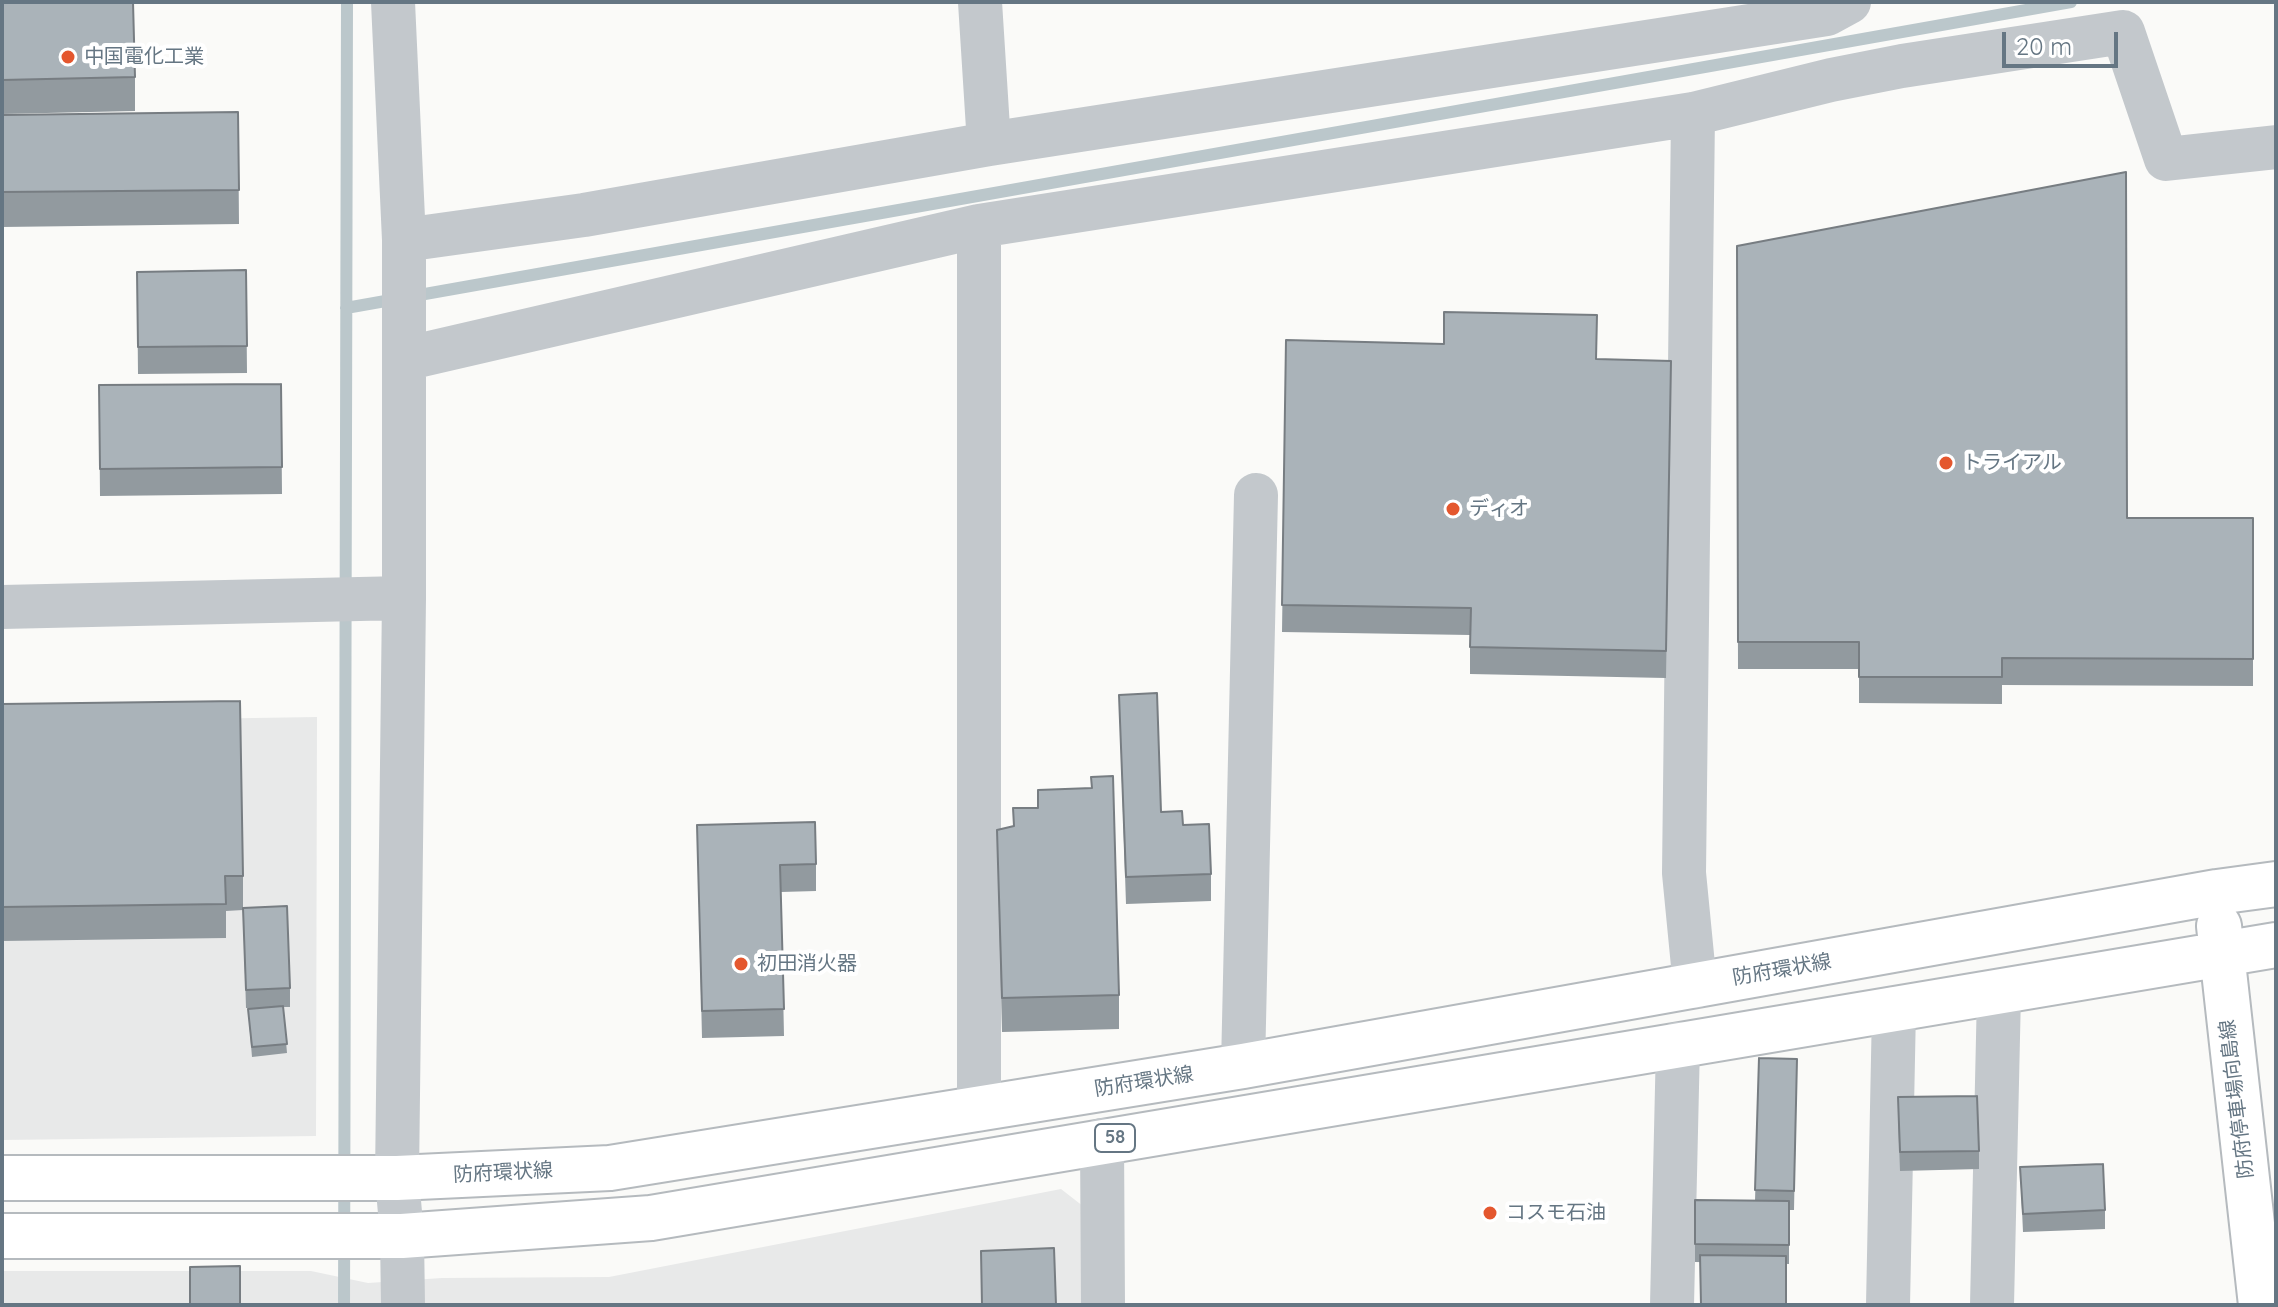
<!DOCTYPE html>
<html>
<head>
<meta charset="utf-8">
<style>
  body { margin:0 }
  #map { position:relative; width:2278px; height:1307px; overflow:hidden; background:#fafaf8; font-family:Quicksand,sans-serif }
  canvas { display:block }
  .frame { position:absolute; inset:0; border:4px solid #657683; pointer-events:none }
  .scale { position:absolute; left:2002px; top:32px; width:116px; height:36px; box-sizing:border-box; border:4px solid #657683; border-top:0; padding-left:10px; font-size:24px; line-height:28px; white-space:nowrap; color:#657683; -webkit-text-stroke:6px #fff; paint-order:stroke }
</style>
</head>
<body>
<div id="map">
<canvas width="2278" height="1307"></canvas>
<div class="frame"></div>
<div class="scale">20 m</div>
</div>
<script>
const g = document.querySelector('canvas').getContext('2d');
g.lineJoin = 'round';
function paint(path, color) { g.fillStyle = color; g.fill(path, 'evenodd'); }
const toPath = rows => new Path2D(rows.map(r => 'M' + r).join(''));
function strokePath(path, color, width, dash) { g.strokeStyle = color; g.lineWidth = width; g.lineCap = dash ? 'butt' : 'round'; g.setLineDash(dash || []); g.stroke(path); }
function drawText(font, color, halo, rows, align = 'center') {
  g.font = font + ' Quicksand,"Noto Sans JP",sans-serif'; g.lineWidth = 8; g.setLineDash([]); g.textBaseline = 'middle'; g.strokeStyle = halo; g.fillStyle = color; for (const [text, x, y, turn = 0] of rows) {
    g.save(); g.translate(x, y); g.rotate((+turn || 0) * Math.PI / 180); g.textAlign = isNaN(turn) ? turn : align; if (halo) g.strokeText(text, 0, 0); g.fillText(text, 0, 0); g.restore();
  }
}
const built = toPath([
  [317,717,316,1136,2,1140,2,722],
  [1061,1189,1088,1210,1090,1305,2,1305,2,1271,311,1271,368,1283,442,1278,609,1277]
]);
const stream = toPath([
  [346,308,2071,2],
  [344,1305,347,2]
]);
const minor = toPath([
  [393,2,404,240,404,598,397,1178,402,1236,403,1305],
  [980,2,989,144],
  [1693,114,1684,873,1695,986],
  [404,240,584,215,989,144,1827,14,1849,2],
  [404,359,979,226,1693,114,1831,80,1902,66,2123,32,2166,159,2276,147],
  [2,607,404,598],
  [1243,1066,1256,495],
  [979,1109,979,226],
  [1102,1140,1103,1305],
  [1672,1305,1678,1044],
  [1888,1305,1894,1009],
  [1992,1305,1999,993]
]);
const major = toPath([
  [2219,926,2261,1305],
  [2,1178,397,1178,610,1168,1243,1066,2217,892,2276,884],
  [2,1236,402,1236,651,1218,2276,945]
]);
const wall = toPath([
  [2,2,135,77,135,111,2,114],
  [238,112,239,224,2,227,2,115],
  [1737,246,2127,518,2253,518,2253,686,2002,685,2002,704,1859,703,1859,669,1738,669],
  [246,270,247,373,138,374,137,272],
  [1286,340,1444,344,1597,359,1671,361,1666,678,1470,674,1470,635,1282,632],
  [281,384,282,494,100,496,99,385],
  [1119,695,1161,812,1183,825,1211,874,1211,901,1126,904],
  [2,704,243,876,243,910,226,911,226,938,2,941],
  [1091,777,1119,995,1119,1029,1002,1032,997,830,1013,827,1013,808,1038,808,1038,790,1091,788],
  [697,825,816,864,816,891,781,892,784,1036,702,1038],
  [243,908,290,988,290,1007,283,1007,287,1053,252,1057,248,1009,257,1008,246,1008],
  [1759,1058,1797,1059,1794,1210,1789,1210,1789,1264,1695,1262,1695,1200,1755,1201],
  [1898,1116,1979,1151,1979,1169,1900,1171],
  [2020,1167,2105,1210,2105,1229,2023,1232]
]);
const building = toPath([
  [2,2,133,2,135,77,2,80,2,2],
  [238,112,239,190,2,192,2,115,238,112],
  [2126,172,2127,518,2253,518,2253,659,2002,658,2002,677,1859,677,1859,642,1738,642,1737,246,2126,172],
  [246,270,247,346,138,347,137,272,246,270],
  [1444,312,1597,315,1596,359,1671,361,1666,651,1470,647,1471,608,1282,605,1286,340,1444,344,1444,312],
  [281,384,282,467,100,469,99,385,281,384],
  [1157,693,1161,812,1182,811,1183,825,1209,824,1211,874,1126,877,1119,695,1157,693],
  [240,701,243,876,225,876,226,904,2,907,2,704,240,701],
  [1113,776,1119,995,1002,998,997,830,1014,826,1013,808,1038,808,1038,790,1092,788,1091,777,1113,776],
  [815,822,816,864,780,865,784,1009,702,1011,697,825,815,822],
  [287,906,290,988,246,990,243,908,287,906],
  [283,1006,287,1044,252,1047,248,1009,283,1006],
  [1759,1058,1797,1059,1794,1191,1755,1190,1759,1058],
  [1977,1096,1979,1151,1900,1152,1898,1097,1977,1096],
  [2103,1164,2105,1210,2023,1214,2020,1167,2103,1164],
  [1695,1200,1789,1201,1789,1245,1695,1244,1695,1200],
  [1054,1248,1056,1305,982,1305,981,1251,1054,1248],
  [1700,1255,1786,1256,1786,1305,1701,1305,1700,1255],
  [240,1266,240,1305,190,1305,190,1267,240,1266]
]);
const markers = [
  [68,57,8,"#e4572e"],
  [1946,463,8,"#e4572e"],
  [1453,509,8,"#e4572e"],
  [741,964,8,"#e4572e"],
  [1490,1213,8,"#e4572e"]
];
const shields = [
  [1115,1138,40]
];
const shieldNames = [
  ["58",1115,1138]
];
const poiNames = [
  ["中国電化工業",84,57],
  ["トライアル",1962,463],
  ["ディオ",1469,509],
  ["初田消火器",757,964],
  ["コスモ石油",1506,1213]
];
const streetNames = [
  ["防府環状線",1782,970,-10],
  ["防府環状線",1144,1082,-9],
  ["防府停車場向島線",2237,1099,-97],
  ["防府環状線",503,1173,-3]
];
paint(built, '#e8e9e9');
strokePath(stream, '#bbc7cb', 12);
strokePath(major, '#b5babe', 48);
strokePath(minor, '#c3c8cc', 44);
strokePath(major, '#fff', 44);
paint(wall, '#929a9f');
paint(building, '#aab3b9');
strokePath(building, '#777d82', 2);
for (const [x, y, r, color] of markers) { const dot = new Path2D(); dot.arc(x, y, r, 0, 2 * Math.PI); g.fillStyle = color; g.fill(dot); strokePath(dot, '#fff', 3); }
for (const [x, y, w] of shields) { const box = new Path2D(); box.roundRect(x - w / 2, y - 14, w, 28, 6); g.fillStyle = '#fff'; g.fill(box); strokePath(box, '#657683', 2); }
drawText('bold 18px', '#657683', null, shieldNames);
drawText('20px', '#657683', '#fff', poiNames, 'left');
drawText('20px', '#657683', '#fff', streetNames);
</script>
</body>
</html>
